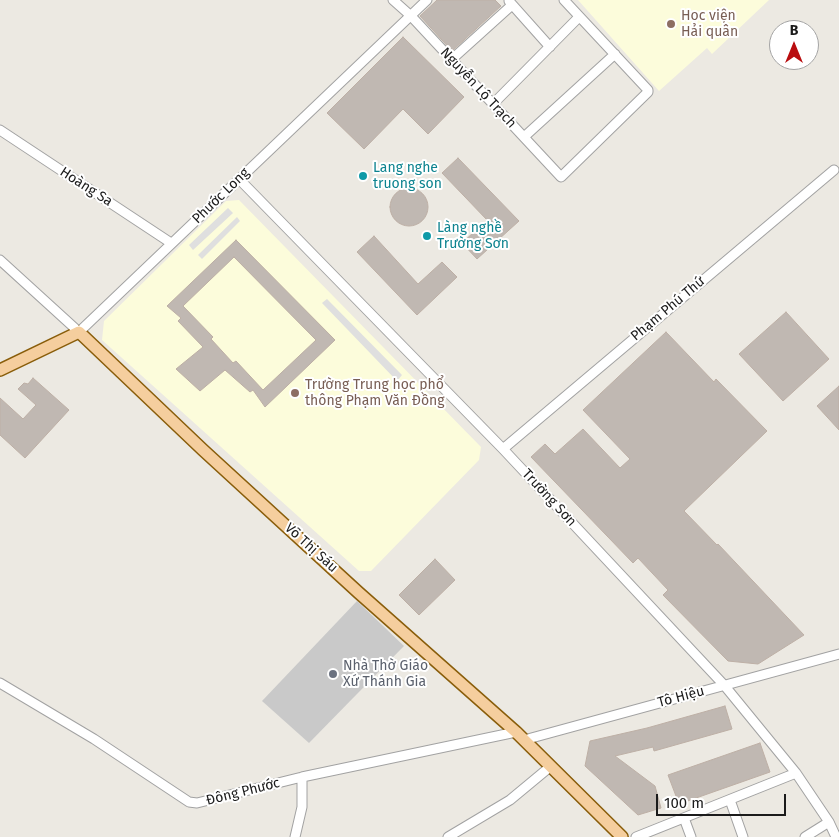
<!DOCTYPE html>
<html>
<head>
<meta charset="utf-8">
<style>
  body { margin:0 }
  #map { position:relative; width:839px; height:837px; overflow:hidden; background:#ece9e2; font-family:"Fira Sans",sans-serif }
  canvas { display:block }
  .north { position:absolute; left:769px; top:20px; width:50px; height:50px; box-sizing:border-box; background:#fff; border:1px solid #a4a4a4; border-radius:50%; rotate:0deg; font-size:14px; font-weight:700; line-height:20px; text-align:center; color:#1b1b1b }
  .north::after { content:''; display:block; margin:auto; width:18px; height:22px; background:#b90d0f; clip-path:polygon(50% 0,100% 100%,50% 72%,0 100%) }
  .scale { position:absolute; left:656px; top:794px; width:130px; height:22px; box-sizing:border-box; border:2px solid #1b1b1b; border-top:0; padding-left:6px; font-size:15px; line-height:18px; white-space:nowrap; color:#1b1b1b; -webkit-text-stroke:4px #fff; paint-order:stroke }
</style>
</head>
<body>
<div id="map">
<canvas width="839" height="837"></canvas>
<div class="north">B</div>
<div class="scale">100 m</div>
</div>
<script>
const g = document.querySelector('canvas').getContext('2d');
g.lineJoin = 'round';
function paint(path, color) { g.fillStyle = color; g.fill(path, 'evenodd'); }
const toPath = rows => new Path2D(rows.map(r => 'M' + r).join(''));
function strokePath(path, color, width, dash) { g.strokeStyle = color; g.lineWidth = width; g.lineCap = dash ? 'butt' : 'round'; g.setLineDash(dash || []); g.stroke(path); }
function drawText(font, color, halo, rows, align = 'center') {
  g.font = font + ' "Fira Sans",sans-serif'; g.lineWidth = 4; g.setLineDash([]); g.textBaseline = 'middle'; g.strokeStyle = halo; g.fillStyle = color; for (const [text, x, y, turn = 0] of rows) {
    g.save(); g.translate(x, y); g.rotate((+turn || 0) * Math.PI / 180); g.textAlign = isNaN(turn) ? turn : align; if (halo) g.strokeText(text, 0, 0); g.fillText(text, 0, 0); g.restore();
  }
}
const education = toPath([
  [578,0,769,0,712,54,707,48,659,91],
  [239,200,481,447,479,460,371,571,359,571,102,340,104,321,226,201]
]);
const religious = toPath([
  [357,601,404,646,309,743,262,701]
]);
const parking = toPath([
  [228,208,233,213,193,250,189,245],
  [237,217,240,221,202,259,198,255],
  [327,299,402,375,397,381,322,303]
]);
const building = toPath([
  [437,0,495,0,501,6,452,51,420,16,437,0],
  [403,37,464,97,428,134,403,109,364,149,327,113,403,37],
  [458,158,519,221,477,259,462,243,487,220,442,173,458,158],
  '390 207a19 19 0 1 1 38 0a19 19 0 1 1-38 0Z',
  [374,236,418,284,442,262,457,277,417,315,357,252,374,236],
  [236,240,335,340,265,407,253,390,250,392,225,370,200,391,176,369,203,347,178,321,181,318,167,306,236,240],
  [234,257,316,340,263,390,236,361,233,363,211,339,213,337,183,306,234,257],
  [786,312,829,359,783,401,739,354,786,312],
  [666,332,714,382,716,379,767,431,684,511,717,545,718,544,804,635,758,664,728,661,663,595,668,590,638,558,633,563,531,457,545,444,555,454,583,429,620,468,630,459,583,410,666,332],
  [33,378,69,410,25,458,0,435,0,398,23,419,36,405,18,389,24,383,28,384,33,378],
  [839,386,839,430,817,406,839,386],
  [435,559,455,580,419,615,399,595,435,559],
  [725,706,732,729,654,751,653,747,615,756,655,786,661,808,638,815,585,766,590,741,647,728,725,706],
  [760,743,770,772,679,804,668,775,760,743]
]);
const minor = toPath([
  [393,0,411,16,561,177,648,92,648,90,564,0],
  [509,1,550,47],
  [451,60,512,5],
  [493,104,579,17],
  [0,130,171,243],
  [524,137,615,54],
  [239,179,503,449,724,685,796,773,829,822,836,837],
  [0,260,79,332,427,0],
  [503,449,834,170],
  [0,683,94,739,189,802,197,803,302,777,516,732],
  [524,740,839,654],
  [730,800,743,837],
  [684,818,691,837],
  [295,837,302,807,302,777],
  [448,837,510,800,551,766],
  [636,837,796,773],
  [805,837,829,822]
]);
const major = toPath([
  [0,370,79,332,203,450,359,593,516,732,622,837]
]);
const markers = [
  [671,24,5,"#8d6e63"],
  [363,176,5,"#0f9aa8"],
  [427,236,5,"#0f9aa8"],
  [295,393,5,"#8d6e63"],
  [333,674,5,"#6b7280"]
];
const educationNames = [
  ["Học viện",681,16],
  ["Hải quân",681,32],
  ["Trường Trung học phổ",305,385],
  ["thông Phạm Văn Đồng",305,401]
];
const streetNames = [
  ["Nguyễn Lộ Trạch",478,88,47],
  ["Hoàng Sa",86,187,33],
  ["Phước Long",221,196,-44],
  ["Phạm Phú Thứ",668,309,-40],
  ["Trường Sơn",549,498,47],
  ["Võ Thị Sáu",311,548,42],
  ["Tô Hiệu",681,697,-15],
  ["Đông Phước",243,792,-14]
];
const cultureNames = [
  ["Lang nghe",373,168],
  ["truong son",373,184],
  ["Làng nghề",437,228],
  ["Trường Sơn",437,244]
];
const worshipNames = [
  ["Nhà Thờ Giáo",343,666],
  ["Xứ Thánh Gia",343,682]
];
paint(education, '#fcfcdb');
paint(religious, '#c9c9c9');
paint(parking, '#dfdfdf');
paint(building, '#c0b8b2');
strokePath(building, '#bdafa5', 1);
strokePath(minor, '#a2a2a2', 11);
strokePath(major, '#895d0a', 14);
strokePath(minor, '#fff', 9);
strokePath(major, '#f5ce9e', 11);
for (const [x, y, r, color] of markers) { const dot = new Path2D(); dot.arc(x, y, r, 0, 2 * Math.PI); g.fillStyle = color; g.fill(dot); strokePath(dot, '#fff', 2); }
drawText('14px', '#785e54', '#fff', educationNames, 'left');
drawText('14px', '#1b1b1b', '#fff', streetNames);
drawText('14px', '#0d838f', '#fff', cultureNames, 'left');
drawText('14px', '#5b616d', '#fff', worshipNames, 'left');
</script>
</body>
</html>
